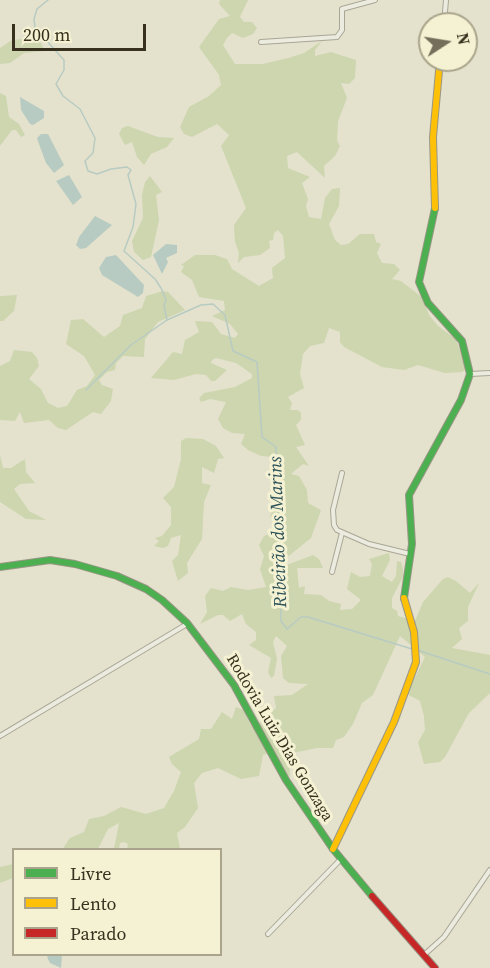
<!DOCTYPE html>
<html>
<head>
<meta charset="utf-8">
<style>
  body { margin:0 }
  #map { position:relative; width:490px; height:968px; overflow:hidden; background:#e4e2cd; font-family:"Source Serif 4",serif }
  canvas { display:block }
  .legend { position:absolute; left:12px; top:848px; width:210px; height:108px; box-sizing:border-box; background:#f5f2d3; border:2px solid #a9a48b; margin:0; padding:8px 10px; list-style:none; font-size:18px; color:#38301e }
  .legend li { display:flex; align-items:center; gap:12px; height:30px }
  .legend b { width:30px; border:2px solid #a9a48b }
  .north { position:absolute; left:418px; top:12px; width:60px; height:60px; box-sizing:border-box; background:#f5f2d3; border:2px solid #a9a48b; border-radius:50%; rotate:78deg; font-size:16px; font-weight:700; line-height:24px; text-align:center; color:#38301e }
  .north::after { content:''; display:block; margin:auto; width:21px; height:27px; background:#746e5b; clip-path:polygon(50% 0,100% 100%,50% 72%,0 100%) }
  .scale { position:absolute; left:12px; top:24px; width:134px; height:27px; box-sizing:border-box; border:3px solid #38301e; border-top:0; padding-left:8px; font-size:18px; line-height:21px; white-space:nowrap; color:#38301e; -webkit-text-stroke:4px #f5f2d3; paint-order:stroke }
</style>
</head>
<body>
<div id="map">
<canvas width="490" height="968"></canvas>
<ul class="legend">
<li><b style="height:8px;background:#4caf50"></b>Livre</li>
<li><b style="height:8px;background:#ffc107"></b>Lento</li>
<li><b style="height:8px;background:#c62828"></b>Parado</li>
</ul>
<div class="north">N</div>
<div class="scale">200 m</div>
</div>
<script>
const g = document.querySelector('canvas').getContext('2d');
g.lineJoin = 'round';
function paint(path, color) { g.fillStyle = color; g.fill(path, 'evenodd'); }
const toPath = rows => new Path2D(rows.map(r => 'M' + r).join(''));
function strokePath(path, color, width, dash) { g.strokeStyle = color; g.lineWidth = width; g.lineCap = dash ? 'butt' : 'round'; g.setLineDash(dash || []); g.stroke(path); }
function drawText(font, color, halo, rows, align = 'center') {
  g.font = font + ' "Source Serif 4",serif'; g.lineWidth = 6; g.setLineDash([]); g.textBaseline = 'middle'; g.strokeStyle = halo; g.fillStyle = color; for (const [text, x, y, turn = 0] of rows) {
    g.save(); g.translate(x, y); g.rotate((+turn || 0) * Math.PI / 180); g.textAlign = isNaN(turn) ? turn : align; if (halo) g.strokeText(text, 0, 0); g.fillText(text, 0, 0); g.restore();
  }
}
const green = toPath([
  [220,0,248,0,240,17,244,22,252,22,257,28,253,34,243,38,232,33,227,38,223,45,235,64,263,64,288,58,304,53,322,41,315,50,315,56,331,52,356,60,355,78,349,84,341,83,347,98,338,121,337,141,340,146,335,156,324,166,325,178,297,152,287,156,288,168,310,177,302,183,308,199,306,206,309,217,321,219,325,198,332,189,340,188,339,206,329,224,335,240,341,245,348,244,360,234,374,234,376,242,381,244,377,253,382,263,394,264,400,270,392,279,401,281,423,298,429,315,438,326,456,339,466,369,462,372,445,373,418,365,404,370,382,367,344,347,340,342,340,332,329,328,324,343,310,346,303,354,300,374,304,388,288,397,292,403,290,410,298,410,301,413,301,420,296,425,305,445,296,447,309,466,303,464,291,474,299,476,307,490,308,503,321,510,311,538,290,555,278,561,279,568,313,555,319,559,323,568,297,568,299,588,305,586,304,594,321,595,329,601,341,604,340,610,352,609,361,600,347,589,351,572,360,577,370,576,372,564,369,559,389,553,390,560,382,576,392,582,396,576,397,561,401,562,403,569,403,577,392,598,392,608,397,611,398,616,415,621,423,602,443,579,448,577,456,581,470,593,479,583,468,607,468,621,459,628,462,639,452,648,490,655,490,693,469,713,445,757,440,762,424,764,418,742,425,730,424,716,420,701,407,694,425,657,400,636,373,695,362,703,353,724,344,737,336,740,333,748,317,748,293,753,289,759,290,777,269,753,263,755,259,776,241,779,218,768,202,773,194,783,198,808,185,827,177,833,180,849,127,849,128,844,124,842,120,843,119,849,114,849,119,823,108,829,98,849,62,850,70,838,84,832,89,819,104,816,121,807,146,814,164,808,174,791,181,772,172,764,169,757,199,739,201,729,211,729,222,712,232,719,236,707,244,710,250,724,263,741,258,724,276,708,274,696,292,695,308,684,289,683,283,678,281,656,287,646,276,636,273,642,277,659,274,676,271,678,268,672,271,658,249,645,256,640,256,632,246,624,242,614,230,621,223,615,218,615,200,624,207,612,205,596,211,588,223,591,231,587,248,590,266,587,260,569,264,556,259,545,264,536,277,531,270,516,276,501,272,457,261,456,248,450,241,444,245,434,232,433,223,428,218,419,226,402,210,399,201,402,199,398,204,393,235,387,252,378,252,374,236,363,216,358,212,360,211,363,227,370,215,381,211,381,206,375,196,374,174,380,151,378,173,352,182,354,185,340,199,332,195,321,212,322,221,334,235,338,238,334,230,324,212,316,225,310,224,301,199,297,192,280,181,272,184,266,181,265,195,255,215,255,227,259,232,269,259,286,273,278,272,268,285,258,283,236,278,230,274,233,273,240,269,241,270,248,260,255,244,257,238,263,239,253,235,242,234,225,246,208,221,146,229,135,217,124,192,137,184,134,180,127,189,107,209,96,221,85,219,75,199,47,219,19,230,16,219,4],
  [30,38,41,43,45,51,24,53,10,63,0,64,0,48,12,40],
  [0,93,6,96,9,117,19,124,25,135,21,137,16,130,12,130,0,146],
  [128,126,158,137,174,138,167,147,151,154,144,165,137,157,132,142,125,145,119,134,122,128],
  [150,176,162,192,156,195,159,220,151,257,143,260,134,252,132,241,143,218,142,195,145,182],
  [163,291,168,292,185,310,158,322,145,339,144,357,123,356,116,363,115,370,107,372,99,380,102,385,113,389,111,401,101,414,93,412,66,430,58,428,49,420,24,423,20,412,15,421,0,420,0,366,10,361,14,350,32,352,37,358,39,366,29,379,41,389,48,403,58,408,67,406,77,390,87,386,95,375,84,356,66,344,71,320,83,319,104,337,120,326,123,315,142,308,146,296],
  [17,295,14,311,3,321,0,321,0,296],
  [186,438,203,439,216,446,224,458,218,459,214,473,202,467,202,483,211,485,204,502,202,539,187,563,188,573,178,581,172,561,178,555,181,535,171,538,168,546,163,548,154,546,159,541,155,538,162,536,171,525,171,507,163,498,174,487,181,459,181,441],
  [0,455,3,468,11,468,25,459,26,472,35,483,20,484,14,489,29,511,46,520,26,519,0,502],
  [13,864,13,878,0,883,0,867]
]);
const water = toPath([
  [20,97,44,111,44,118,33,125,30,124,21,110],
  [41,134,48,134,64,165,54,173,46,163,39,144,37,138],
  [69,175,82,197,73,205,56,181],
  [95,216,112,225,86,248,80,249,76,245,79,237],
  [166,244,177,245,177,253,166,258,168,262,162,274,153,255],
  [116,255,144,285,143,293,138,297,102,275,99,268,106,257],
  [50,954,62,955,61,968,50,963,47,957]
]);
const stream = toPath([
  [48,0,37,9,34,19,35,28,64,60,64,70,56,84,63,96,80,109,95,138,93,153,85,161,88,171,97,174,111,169,127,167,131,170,128,175,136,204,133,227,124,251,155,279,161,288,166,300,164,306,167,320],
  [86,390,131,345,167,320,201,305,213,304,225,315,233,351,257,362,262,437,276,447,281,621,287,629,301,617,308,617,412,649],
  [420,651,490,674]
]);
const street = toPath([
  [444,24,446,0],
  [261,42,337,37,342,30,342,9,375,0],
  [470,374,490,373],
  [342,473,333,510,334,525,337,530,369,544,410,554],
  [332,572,342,533],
  [0,736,187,624],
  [268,934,341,859],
  [425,954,444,937,490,870]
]);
const fast = toPath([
  [0,567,50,560,75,564,117,576,146,589,162,600,187,623,234,685,286,780,333,849,372,896],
  [404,598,412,544,409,495,461,400,470,374,462,341,428,303,419,282,435,208]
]);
const slow = toPath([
  [435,208,433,137,440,60],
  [333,849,394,722,416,662,414,632,404,598]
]);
const jam = toPath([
  [372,896,435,968]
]);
const streetNames = [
  ["Rodovia Luiz Dias Gonzaga",279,738,59]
];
const waterNames = [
  ["Ribeirão dos Marins",279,532,-92]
];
paint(green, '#cdd6af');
paint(water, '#b8cbc2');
strokePath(stream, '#b8cbc2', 1.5);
strokePath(street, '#a9a696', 6);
strokePath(fast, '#999686', 8);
strokePath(slow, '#999686', 8);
strokePath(jam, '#999686', 8);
strokePath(street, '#ecebdf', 4);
strokePath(fast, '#4caf50', 6);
strokePath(slow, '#ffc107', 6);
strokePath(jam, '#c62828', 6);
drawText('16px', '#38301e', '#f5f2d3', streetNames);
drawText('italic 18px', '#2d5258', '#f5f2d3', waterNames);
</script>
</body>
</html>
